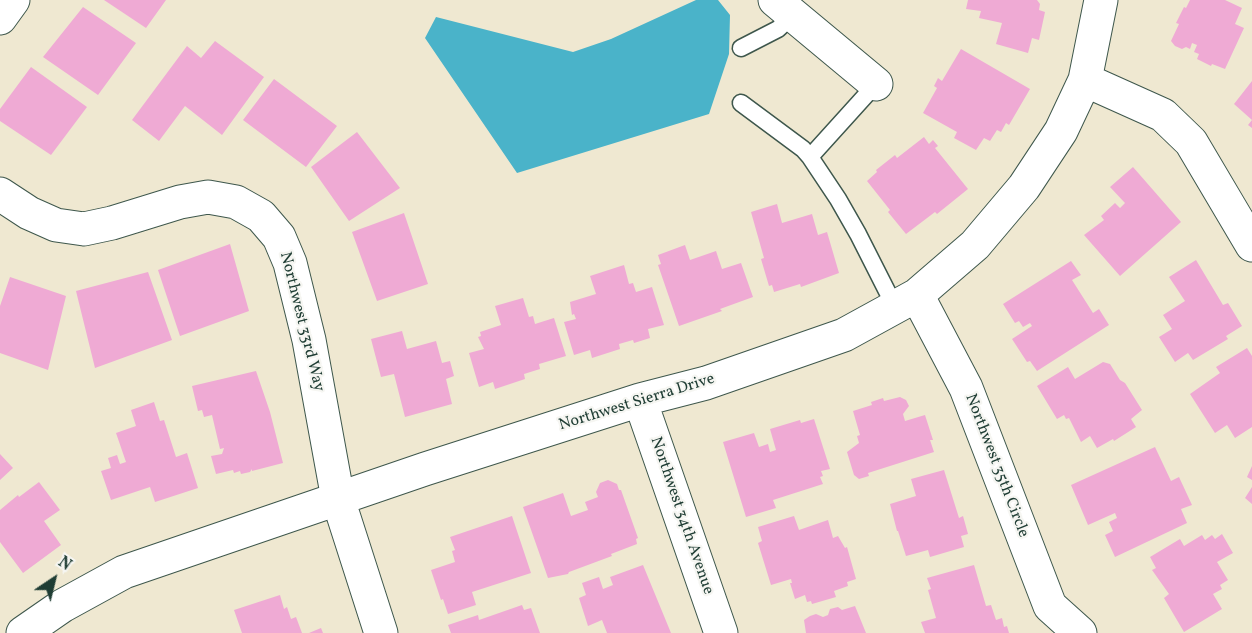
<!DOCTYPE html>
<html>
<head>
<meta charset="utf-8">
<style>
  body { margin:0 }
  #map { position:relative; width:1252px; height:633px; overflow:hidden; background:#efe8d1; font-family:Vollkorn,serif }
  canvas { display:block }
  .north { position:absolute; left:24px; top:549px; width:60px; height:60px; -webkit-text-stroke:4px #f6f6f2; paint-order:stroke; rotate:35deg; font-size:16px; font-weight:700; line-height:24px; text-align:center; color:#1f3d34 }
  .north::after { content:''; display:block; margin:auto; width:21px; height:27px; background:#1f3d34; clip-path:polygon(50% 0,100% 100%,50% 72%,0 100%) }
</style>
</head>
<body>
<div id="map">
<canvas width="1252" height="633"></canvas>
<div class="north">N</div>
</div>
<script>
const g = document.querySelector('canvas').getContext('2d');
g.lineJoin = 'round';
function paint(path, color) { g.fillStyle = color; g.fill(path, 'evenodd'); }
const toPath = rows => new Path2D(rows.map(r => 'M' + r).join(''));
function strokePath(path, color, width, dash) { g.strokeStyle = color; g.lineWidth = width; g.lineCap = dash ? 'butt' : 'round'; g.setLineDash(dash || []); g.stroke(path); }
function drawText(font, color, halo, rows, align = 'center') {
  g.font = font + ' Vollkorn,serif'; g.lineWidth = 4.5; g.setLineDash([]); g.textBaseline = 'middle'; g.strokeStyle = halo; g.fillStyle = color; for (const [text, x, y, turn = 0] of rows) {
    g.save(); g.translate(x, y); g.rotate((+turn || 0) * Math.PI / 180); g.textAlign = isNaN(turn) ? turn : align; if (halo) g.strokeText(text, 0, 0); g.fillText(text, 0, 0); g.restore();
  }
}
const water = toPath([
  [696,0,718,0,730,15,729,54,709,114,517,173,425,38,436,17,573,52,611,39]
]);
const building = toPath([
  [104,0,166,0,146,28],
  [968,0,1037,0,1040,4,1039,10,1045,12,1039,40,1032,38,1028,53,996,44,1002,23,979,18,981,11,966,9],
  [1190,0,1225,0,1242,8,1235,24,1244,28,1225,69,1212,64,1211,66,1197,59,1199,54,1194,52,1197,45,1192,43,1190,49,1186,47,1182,49,1175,46,1171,41,1179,24,1176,23,1184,7,1186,8],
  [83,7,136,43,98,95,43,57],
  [215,41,264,77,222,135,185,106,159,141,132,120,187,46,201,58],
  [961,49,1030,89,1009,125,1006,123,1001,132,997,130,990,141,984,138,976,150,954,138,957,132,923,113,937,88,934,86,938,78,942,81],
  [31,67,87,107,51,155,0,121,0,109],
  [274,79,337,126,306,167,243,120],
  [1252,81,1252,128,1248,125,1252,120,1234,104],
  [357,132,400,188,349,221,311,167],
  [924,137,929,144,933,140,938,146,935,148,968,189,937,214,935,212,906,234,888,212,890,210,867,181,877,172,876,170,895,155,897,158],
  [1133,167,1181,222,1120,276,1084,235,1104,220,1101,216,1115,203,1120,208,1125,203,1110,187],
  [777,204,782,223,812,214,818,235,827,232,839,273,801,287,800,284,774,292,772,285,769,286,761,259,764,258,751,212],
  [404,213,428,284,377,301,352,232],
  [230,244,249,311,180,336,158,270],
  [685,245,690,260,716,251,722,269,741,263,753,297,720,309,722,311,679,326,658,265,661,264,658,255],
  [1196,260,1223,305,1228,303,1242,326,1226,336,1228,339,1193,360,1188,353,1175,362,1159,337,1172,329,1163,315,1185,301,1169,277],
  [1071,261,1081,275,1072,280,1093,313,1099,309,1109,325,1037,371,1030,361,1027,362,1012,339,1032,326,1030,323,1023,327,1019,321,1015,323,1003,304],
  [624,265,629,284,633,283,636,292,652,287,664,325,648,329,650,338,634,343,633,340,619,344,620,349,592,358,590,350,574,355,564,322,576,319,574,314,572,315,570,302,596,294,590,276],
  [148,272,172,340,95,368,76,291],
  [10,277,66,296,48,370,0,353,0,306],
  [523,298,529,317,533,316,535,324,554,318,566,356,539,364,540,369,524,374,525,379,495,389,493,382,479,387,469,353,484,349,478,337,481,336,480,332,501,325,495,306],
  [402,331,407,349,436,341,442,363,450,361,454,376,446,379,452,404,405,417,394,374,381,377,371,339],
  [1247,348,1252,356,1252,427,1235,438,1227,425,1215,433,1190,394,1220,373,1216,367],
  [1103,362,1110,364,1120,380,1125,383,1142,410,1131,419,1136,427,1114,441,1113,439,1097,448,1090,436,1081,442,1069,418,1066,419,1064,415,1057,419,1037,386,1068,367,1075,379],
  [256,371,270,412,283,463,252,471,252,469,250,472,241,474,240,471,234,473,233,470,216,474,211,456,222,454,224,448,220,449,212,415,204,417,202,410,198,411,192,386],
  [900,397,906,400,909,406,903,414,905,421,925,415,933,440,930,440,934,452,868,473,869,476,859,479,854,475,847,452,859,443,857,436,860,435,853,411,872,405,871,402,883,398,884,401],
  [154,402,160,421,164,420,176,457,187,453,198,488,155,502,150,487,111,500,101,471,111,468,108,458,117,455,120,464,126,462,116,433,136,426,131,410],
  [814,419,830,469,821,471,823,476,820,477,823,484,773,500,776,508,746,517,723,442,754,433,759,447,768,444,770,452,776,450,770,429,800,420,801,423],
  [1155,447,1171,481,1179,477,1192,505,1181,509,1187,523,1115,557,1105,535,1113,531,1109,522,1117,518,1115,513,1088,525,1071,485],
  [0,454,13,468,0,480],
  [1252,466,1252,480,1247,477],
  [944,470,959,518,963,516,968,534,961,536,964,547,930,557,928,550,906,556,898,531,897,531,890,504,916,496,911,479],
  [608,480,617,484,619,490,621,490,638,538,636,539,637,544,611,554,612,556,569,572,568,574,548,578,523,507,563,493,571,516,588,510,585,502,598,497,596,492,600,483],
  [39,482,60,510,44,521,61,545,23,573,0,542,0,510,18,495,19,497],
  [1252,487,1252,504,1245,498],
  [512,516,531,573,472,592,476,605,448,614,443,599,441,600,431,570,455,562,452,551,455,550,450,537],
  [794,516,799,530,828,520,833,538,838,536,845,548,847,547,856,579,847,582,848,586,834,591,836,597,812,604,811,601,807,602,805,595,795,599,790,583,792,583,791,579,771,585,758,543,762,541,758,527],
  [1222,534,1233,553,1217,562,1228,580,1220,585,1222,589,1213,594,1222,609,1184,632,1164,598,1169,594,1152,570,1156,568,1150,557,1180,539,1184,546,1202,535,1205,540,1212,535,1215,539],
  [643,565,671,633,607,633,602,620,588,626,579,598,586,595,582,583,599,577,603,589,613,585,610,577],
  [974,565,986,606,991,605,996,620,1002,618,1004,627,1007,626,1009,633,925,633,921,622,936,618,928,590,931,589,927,578],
  [280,595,284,609,287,607,291,619,296,617,302,633,242,633,234,610],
  [522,605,524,610,531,608,540,633,451,633,448,625,478,615,479,620],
  [855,606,866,633,806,633,804,620,810,616,816,614,823,617,828,615,830,609,838,607,842,610],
  [321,628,323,633,309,633]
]);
const service = toPath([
  [741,48,778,29,793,15],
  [741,103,803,149,810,157,838,199,858,234,895,307],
  [810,157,876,84]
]);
const minor = toPath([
  [775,0,876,84],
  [0,18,13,0],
  [1085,80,1163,115,1191,142,1252,245],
  [0,194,29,213,56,225,84,229,112,223,180,202,208,197,236,202,261,216,279,237,290,263,309,340,338,499,381,633],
  [917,295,966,388,1050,606,1080,633],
  [640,400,721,633],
  [23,633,62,606,124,572,425,469,640,400,706,383,844,335,917,295,975,245,1024,187,1061,131,1085,80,1101,0]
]);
const streetNames = [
  ["Northwest 33rd Way",301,322,76],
  ["Northwest Sierra Drive",637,403,-17],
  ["Northwest 35th Circle",996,466,69],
  ["Northwest 34th Avenue",681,516,71]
];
paint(water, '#4ab3c9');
paint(building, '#efaad4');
strokePath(service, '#3e574c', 19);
strokePath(minor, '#3e574c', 35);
strokePath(service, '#fff', 16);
strokePath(minor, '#fff', 33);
drawText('16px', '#1f3d34', '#f6f6f2', streetNames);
</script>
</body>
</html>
